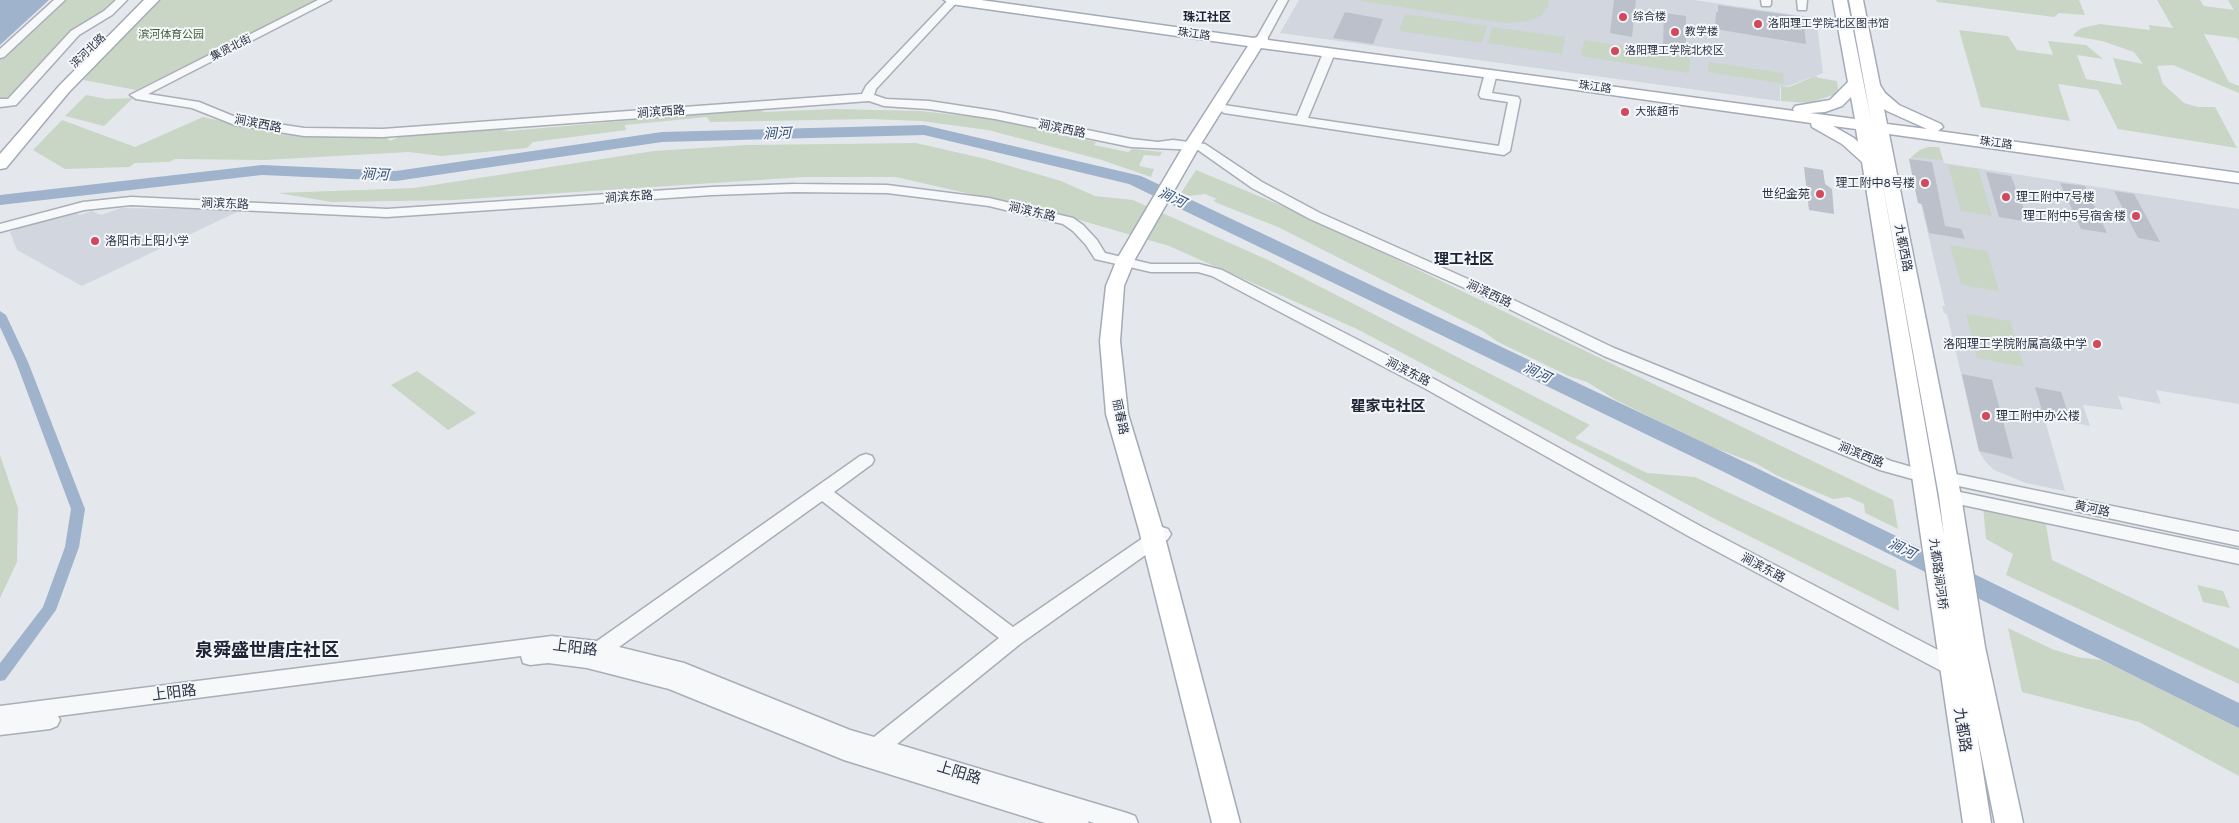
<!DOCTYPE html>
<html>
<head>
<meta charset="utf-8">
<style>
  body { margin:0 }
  canvas { display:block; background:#e4e7ec }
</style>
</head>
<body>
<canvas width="2239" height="823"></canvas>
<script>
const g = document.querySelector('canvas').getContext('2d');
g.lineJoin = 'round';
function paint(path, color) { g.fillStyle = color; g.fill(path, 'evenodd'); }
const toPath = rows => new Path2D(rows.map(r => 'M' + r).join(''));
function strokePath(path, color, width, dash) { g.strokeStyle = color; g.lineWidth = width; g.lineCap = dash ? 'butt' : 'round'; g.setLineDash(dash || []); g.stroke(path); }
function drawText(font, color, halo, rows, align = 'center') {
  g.font = font + ' "Work Sans","Noto Sans SC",sans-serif'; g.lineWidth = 4; g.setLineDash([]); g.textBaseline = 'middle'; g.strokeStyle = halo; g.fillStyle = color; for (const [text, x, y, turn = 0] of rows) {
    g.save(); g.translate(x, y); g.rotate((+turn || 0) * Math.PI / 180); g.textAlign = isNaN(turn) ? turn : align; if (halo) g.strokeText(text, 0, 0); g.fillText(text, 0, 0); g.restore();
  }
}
const built = toPath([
  [1299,0,1694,0,1816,18,1823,73,1816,76,1818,78,1812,77,1788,86,1780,86,1780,101,1779,101,1280,33],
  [1929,147,1939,147,1944,163,2239,209,2239,404,2156,390,2161,404,2118,396,2123,410,2083,405,2090,426,2044,417,2065,491,2026,483,1994,470,1985,461,1979,451,1947,314,1944,313,1942,306,1945,306,1921,204,1918,203,1909,159,1920,150],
  [121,208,241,210,82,286,17,250,10,232,31,223,75,212,80,215,92,211,101,215]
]);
const green = toPath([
  [60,0,122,0,75,33,12,102,0,103,0,55],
  [157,0,318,0,136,90,83,80],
  [1355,0,1548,0,1549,5,1542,15,1528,21,1505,23],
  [1936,0,2079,0,2085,15,2059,13,2054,17,1937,2],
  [2157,0,2200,0,2204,6,2234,10,2228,0,2239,0,2239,41,2237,38,2204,34,2229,82,2239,86,2239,93,2173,65,2157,66,2163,84,2184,103,2198,107,2215,107,2237,148,2118,129,2098,90,2058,84,2070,121,1981,107,1959,30,2008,36,2017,50,2053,55,2048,41,2086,45,2103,59,2077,55,2086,79,2122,85,2113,58,2143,64,2134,52,2102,41,2073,36,2076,32,2082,28,2100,24,2150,30,2149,25,2173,28],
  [1405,14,1487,26,1482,43,1399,31],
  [1492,27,1565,37,1562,54,1488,43],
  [1584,40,1690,56,1689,73,1581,56],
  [1709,62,1783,73,1784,84,1708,72],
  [1813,77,1837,81,1838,89,1836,94,1809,103,1781,101,1781,86,1789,87],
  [86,95,107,99,133,98,104,126,65,116],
  [757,109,764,112,835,109,921,111,991,119,1096,142,1094,145,1128,152,1133,149,1162,152,1160,156,1144,155,1139,166,1154,169,1151,177,1102,160,988,130,921,121,870,119,710,122,707,117,625,125,626,130,533,142,527,148,441,156,409,152,264,160,175,159,169,162,135,163,129,167,65,169,33,150,62,120,135,147,203,117,286,135,383,133,390,141,406,134,467,125,509,131],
  [916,143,986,159,1061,181,1095,196,1133,200,1268,260,1590,425,1575,438,1647,473,1695,477,1896,570,1899,611,1713,518,1357,329,1169,246,1066,216,896,177,805,177,454,200,331,202,278,193,414,188,654,151,747,145],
  [1929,147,1939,147,1943,160,1911,157,1920,150],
  [1948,165,1978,169,1992,216,1961,211],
  [1196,170,1309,217,1893,500,1898,529,1865,513,1864,504,1848,497,1833,499,1778,476,1757,464,1704,444,1616,400,1587,382,1569,376,1498,342,1483,331,1278,227,1217,203,1213,200,1217,199,1205,194,1189,196,1181,193],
  [1950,245,1987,251,1999,291,1961,285],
  [1966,314,2010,321,2024,367,1977,358],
  [417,371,476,413,448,430,391,385],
  [0,455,18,508,17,562,0,598],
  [1983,506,2045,519,2052,560,2239,649,2239,684,2006,575,2013,554,1986,539],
  [2197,585,2223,591,2230,608,2203,602],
  [2008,628,2052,649,2077,657,2101,660,2239,725,2239,776,2139,722,2022,692]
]);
const water = toPath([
  [0,0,49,0,0,45]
]);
const canal = toPath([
  [0,311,6,315,28,362,85,509,79,547,56,610,5,680,0,681,0,663,43,607,65,547,71,509,16,362,0,327,0,311]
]);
const river = toPath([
  [924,125,1141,176,1738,459,2239,703,2239,728,1722,471,1129,184,924,135,662,142,396,181,262,175,0,205,0,195,262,165,396,171,662,132,924,125]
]);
const building = toPath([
  [1614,0,1636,0,1632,37,1610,33],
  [1718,5,1796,16,1797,23,1804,24,1806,44,1715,29,1716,12,1718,12],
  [1345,12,1383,19,1373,44,1333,38],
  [1664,13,1686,16,1686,51,1663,48],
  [1909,159,1932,162,1945,226,1961,229,1965,239,1929,233,1922,204,1918,203],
  [1804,167,1823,170,1825,184,1832,189,1834,214,1809,210],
  [1986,172,2011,176,2029,222,1999,217],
  [2060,183,2085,186,2107,233,2081,229],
  [2114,191,2134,194,2160,242,2138,238],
  [1962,374,1992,380,2013,459,1979,451],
  [2035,387,2061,392,2071,422,2044,417]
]);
const minor = toPath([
  [54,0,65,0,4,57,0,58,0,49,54,0],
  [116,0,127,0,112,15,79,35,16,105,0,107,0,99,8,99,71,31,104,11,116,0],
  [318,0,331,0,148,94,199,102,238,118,304,128,383,129,862,94,866,86,948,0,959,0,876,89,874,95,886,99,929,101,995,111,1131,139,1158,142,1173,140,1205,144,1262,182,1320,213,1497,292,1614,348,1891,461,1929,472,1932,476,1929,480,1923,482,1880,470,1604,356,1487,298,1310,219,1252,188,1198,150,1131,147,995,119,929,109,884,106,869,101,383,137,304,136,235,125,192,108,136,99,130,95,318,0],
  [1278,0,1288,0,1266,41,1258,41,1256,39,1278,0],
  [1761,0,1771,0,1771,4,1770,6,1762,6,1761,0],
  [1797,0,1807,0,1806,10,1798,10,1797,0],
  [1329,50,1335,53,1308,118,1499,146,1508,102,1481,98,1479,95,1485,73,1491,70,1497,73,1492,93,1518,97,1520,100,1510,151,1504,155,1224,113,1218,109,1224,105,1297,116,1323,53,1329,50],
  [794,184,887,185,989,198,1073,218,1083,225,1097,240,1105,253,1151,264,1199,264,1222,270,1438,381,1702,527,1959,661,1962,667,1959,673,1952,675,1945,673,1690,537,1426,389,1212,276,1198,272,1151,272,1095,259,1086,245,1073,231,1063,224,989,206,887,193,794,192,712,195,387,217,131,205,84,210,0,232,0,224,83,202,131,197,387,209,712,187,794,184],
  [866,454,872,456,874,460,872,464,834,492,1013,627,1156,529,1162,527,1168,529,1171,534,1168,539,1020,644,897,744,1127,813,1135,816,1138,823,1094,823,1088,821,1089,823,1045,823,844,760,669,689,587,668,548,663,530,665,523,663,521,656,58,716,60,720,57,726,50,729,0,735,0,706,552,636,597,641,860,456,866,454],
  [822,501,999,638,874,737,850,730,684,663,619,647,822,501],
  [1946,472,2239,532,2239,546,1940,482,1937,478,1940,474,1946,472],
  [1950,490,2239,550,2239,564,1944,501,1941,496,1944,491,1950,490]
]);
const major = toPath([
  [144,0,159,0,69,92,6,168,0,169,0,154,59,86,144,0],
  [944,0,981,0,1254,38,1262,35,1267,36,1268,40,1794,111,1793,109,1795,106,1830,100,1848,82,1833,0,1847,0,1871,120,1849,0,1863,0,1880,85,1885,93,1899,105,1941,124,1943,127,1938,131,2239,173,2239,183,1889,134,1961,496,1985,647,2023,823,1995,823,1977,734,1991,823,1963,823,1912,476,1862,162,1842,144,1812,127,1811,123,1491,78,1261,48,1199,147,1135,259,1124,286,1120,341,1128,414,1163,530,1240,823,1212,823,1139,530,1106,414,1100,341,1106,286,1117,259,1183,147,1248,46,951,4,944,0],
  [1851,97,1855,119,1810,113,1825,112,1842,106,1851,97],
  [1884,109,1887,111,1927,129,1887,124,1884,109],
  [1833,126,1856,129,1858,142,1854,138,1833,126],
  [1879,163,1939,496,1944,535,1934,476,1879,163]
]);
const markers = [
  [1623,17,5,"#d1495b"],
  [1758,24,5,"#d1495b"],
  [1675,32,5,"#d1495b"],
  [1615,51,5,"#d1495b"],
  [1625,112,5,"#d1495b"],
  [1925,183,5,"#d1495b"],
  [1820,194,5,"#d1495b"],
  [2006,197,5,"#d1495b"],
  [2136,216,5,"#d1495b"],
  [95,241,5,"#d1495b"],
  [2097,344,5,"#d1495b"],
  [1986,416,5,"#d1495b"]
];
const farPoinames = [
  ["综合楼",1633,17],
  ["洛阳理工学院北区图书馆",1768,24],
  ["教学楼",1685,32],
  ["洛阳理工学院北校区",1625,51],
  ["大张超市",1635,112]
];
const farStreetnames = [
  ["珠江路",1194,34,8],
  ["集贤北街",231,48,-27],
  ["滨河北路",88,51,-44],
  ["珠江路",1595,87,8],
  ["珠江路",1996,143,8]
];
const farParknames = [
  ["滨河体育公园",171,35]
];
const farQuarternames = [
  ["珠江社区",1207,17]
];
const streetNames = [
  ["涧滨西路",661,112,-4],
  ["涧滨西路",258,124,11],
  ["涧滨西路",1062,129,12],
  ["涧滨东路",629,197,-4],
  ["涧滨东路",225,204,2],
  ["涧滨东路",1032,212,13],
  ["九都西路",1903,248,79],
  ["涧滨西路",1489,294,25],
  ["涧滨东路",1408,372,27],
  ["丽春路",1120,417,78],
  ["涧滨西路",1861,455,22],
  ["黄河路",2092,509,12],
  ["涧滨东路",1763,568,28],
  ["九都路涧河桥",1938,574,82]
];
const poiNames = [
  ["理工附中8号楼",1915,183],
  ["世纪金苑",1810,194],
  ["理工附中7号楼",2016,197,"left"],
  ["理工附中5号宿舍楼",2126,216],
  ["洛阳市上阳小学",105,241,"left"],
  ["洛阳理工学院附属高级中学",2087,344],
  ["理工附中办公楼",1996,416,"left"]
];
const waterNames = [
  ["涧河",777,134,-2],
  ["涧河",375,175,2],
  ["涧河",1172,198,26],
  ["涧河",1537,373,26],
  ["涧河",1902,549,26]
];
const quarterNames = [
  ["理工社区",1464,260],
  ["瞿家屯社区",1388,407]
];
const nearStreetnames = [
  ["上阳路",575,648,7],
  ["上阳路",174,693,-7],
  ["九都路",1962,730,81],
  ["上阳路",959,773,17]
];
const nearQuarternames = [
  ["泉舜盛世唐庄社区",267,651]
];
paint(built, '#d2d6de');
paint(green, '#c9d6c5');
paint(water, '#9fb4cc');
paint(canal, '#9fb4cc');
paint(river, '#9fb4cc');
paint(building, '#bbc0ca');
strokePath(minor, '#a9aeb7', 3);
strokePath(major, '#a3abb8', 3);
paint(minor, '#f7f8fa');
paint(major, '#fff');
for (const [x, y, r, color] of markers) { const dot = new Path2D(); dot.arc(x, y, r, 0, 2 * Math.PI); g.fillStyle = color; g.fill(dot); strokePath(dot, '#f4f6f9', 2); }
drawText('11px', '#2b3445', '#f4f6f9', farPoinames, 'left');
drawText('11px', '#2b3445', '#f4f6f9', farStreetnames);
drawText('11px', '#3f6138', '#f4f6f9', farParknames);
drawText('bold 12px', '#1d2536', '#f4f6f9', farQuarternames);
drawText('12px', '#2b3445', '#f4f6f9', streetNames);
drawText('12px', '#2b3445', '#f4f6f9', poiNames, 'right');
drawText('italic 14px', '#34527a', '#f4f6f9', waterNames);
drawText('bold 15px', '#1d2536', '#f4f6f9', quarterNames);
drawText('15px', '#2b3445', '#f4f6f9', nearStreetnames);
drawText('bold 18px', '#1d2536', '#f4f6f9', nearQuarternames);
</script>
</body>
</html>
